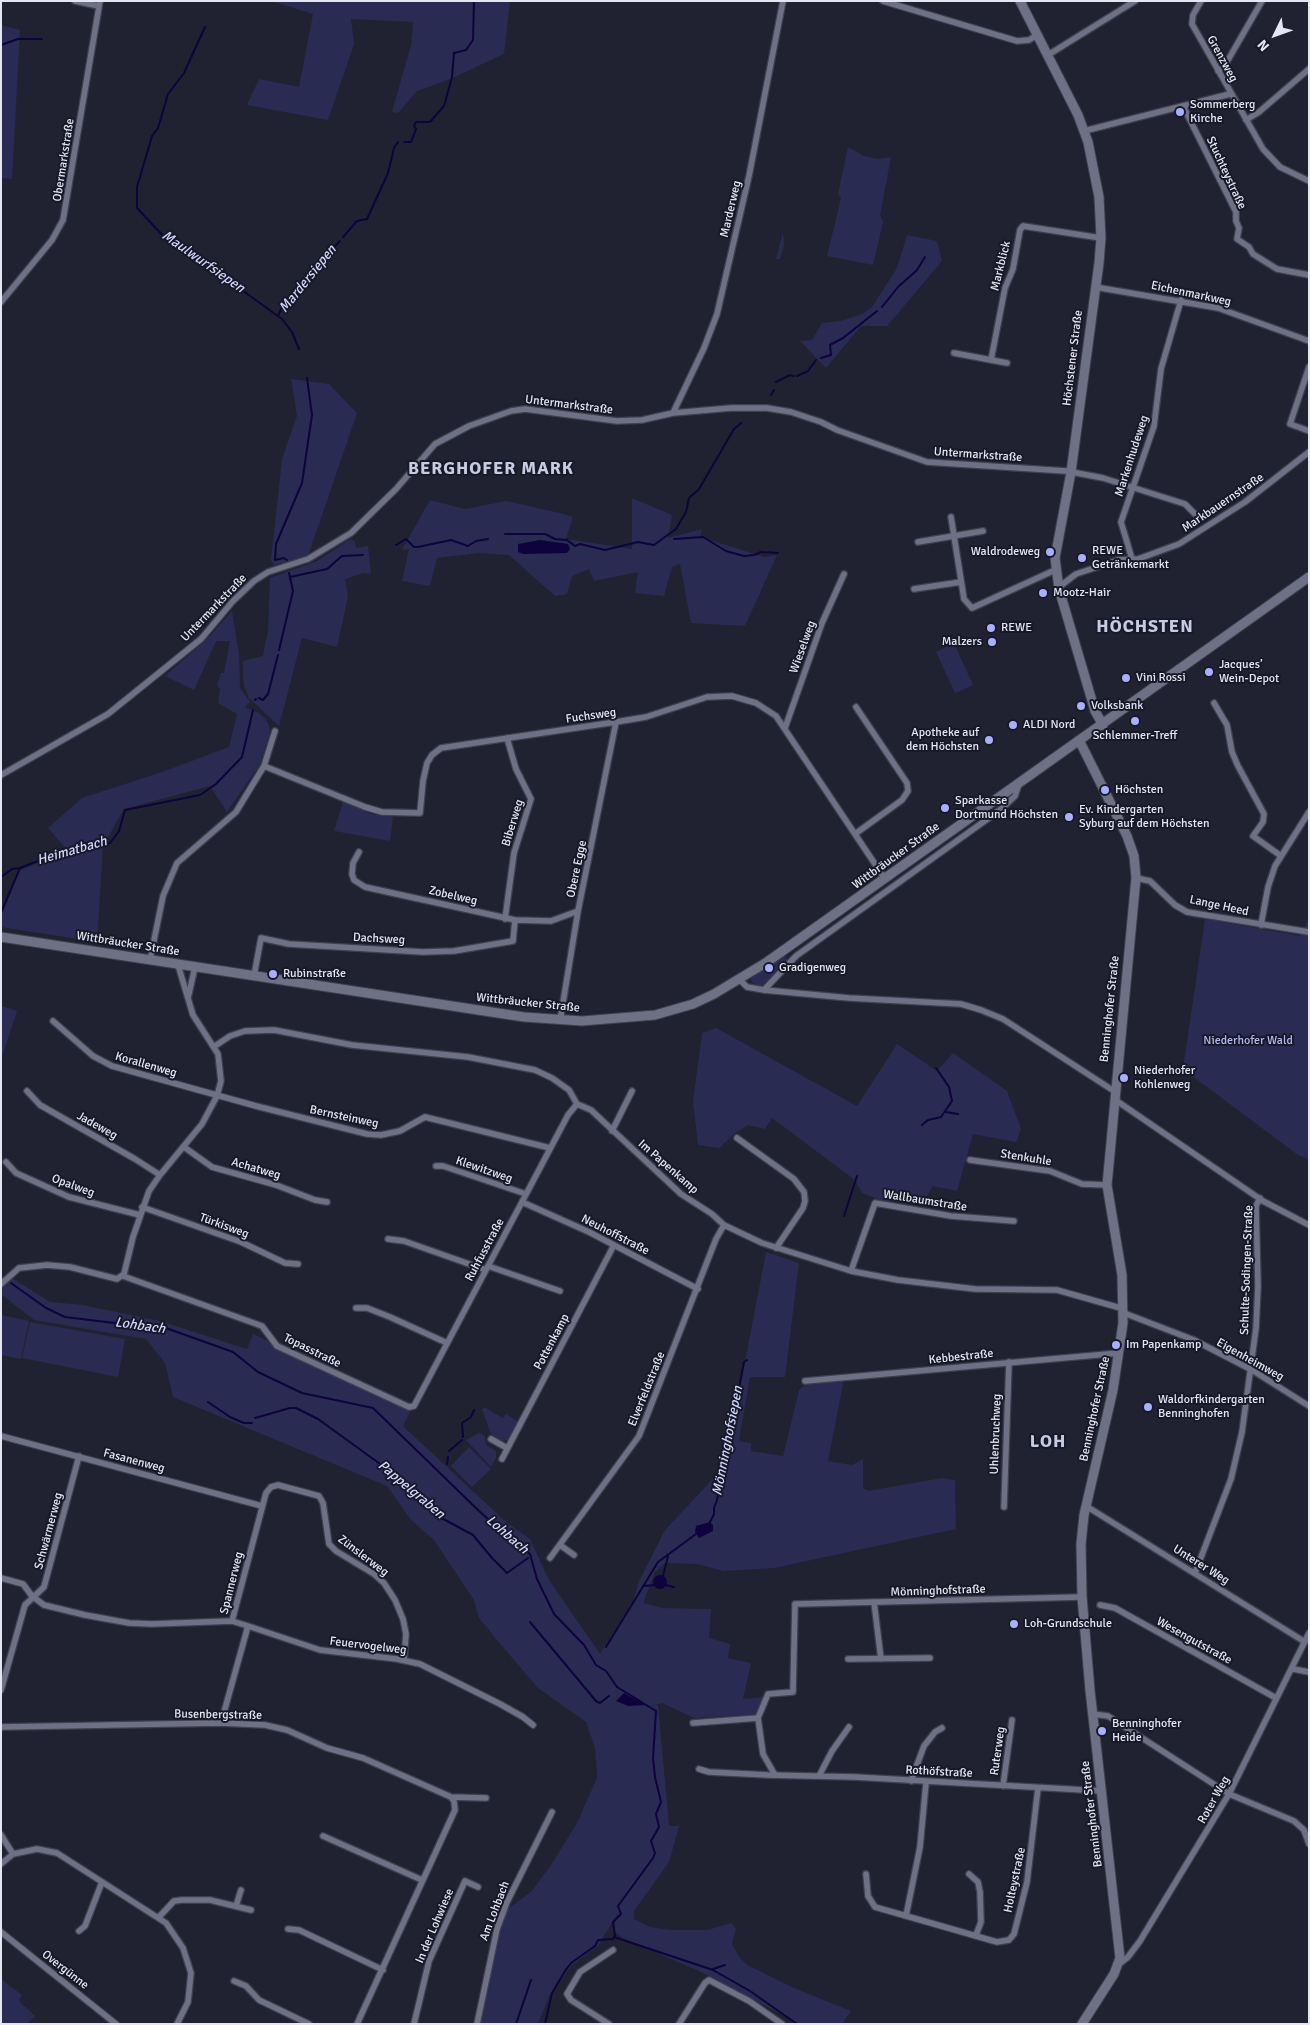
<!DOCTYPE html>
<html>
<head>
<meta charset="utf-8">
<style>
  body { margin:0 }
  #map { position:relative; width:1310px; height:2025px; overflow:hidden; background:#202232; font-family:Signika,sans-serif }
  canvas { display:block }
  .frame { position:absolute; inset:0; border:2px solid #e5e6f2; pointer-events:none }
  .north { position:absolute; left:1250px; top:10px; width:50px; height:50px; -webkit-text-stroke:4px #171828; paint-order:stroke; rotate:228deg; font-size:14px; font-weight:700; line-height:20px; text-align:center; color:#e5e6f2 }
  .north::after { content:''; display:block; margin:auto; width:18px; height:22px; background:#e5e6f2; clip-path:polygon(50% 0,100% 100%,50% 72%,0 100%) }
</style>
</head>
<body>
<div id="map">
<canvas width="1310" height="2025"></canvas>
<div class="frame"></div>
<div class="north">N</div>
</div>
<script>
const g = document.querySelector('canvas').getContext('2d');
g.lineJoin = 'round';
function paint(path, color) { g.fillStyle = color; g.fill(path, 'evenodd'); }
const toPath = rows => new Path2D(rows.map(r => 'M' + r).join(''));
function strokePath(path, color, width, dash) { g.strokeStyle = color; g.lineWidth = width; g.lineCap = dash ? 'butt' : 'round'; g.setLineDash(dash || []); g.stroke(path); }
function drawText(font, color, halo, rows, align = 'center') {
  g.font = font + ' Signika,sans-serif'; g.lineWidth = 4; g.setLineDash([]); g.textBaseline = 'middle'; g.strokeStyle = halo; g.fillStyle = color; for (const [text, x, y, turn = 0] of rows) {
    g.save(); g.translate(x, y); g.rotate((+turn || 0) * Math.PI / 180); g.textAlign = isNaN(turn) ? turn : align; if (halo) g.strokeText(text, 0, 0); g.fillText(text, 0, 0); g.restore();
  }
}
const green = toPath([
  [271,1,510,1,504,54,448,80,417,91,398,113,392,112,411,45,413,22,351,19,354,44,328,120,247,105,259,79,299,87,313,14],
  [1,25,20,30,12,179,1,178],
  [848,147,864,156,878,159,891,157,880,215,883,222,873,265,827,256,841,198,838,194],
  [783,232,784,245,780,259,776,259],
  [907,235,937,241,942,261,887,326,861,326,826,368,800,341,812,340,822,323,841,321,862,314,872,307,897,268],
  [291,379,329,384,357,413,308,556,274,565,271,560,282,459,297,416],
  [632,498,672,515,668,538,702,529,700,537,764,557,777,555,745,626,691,623,680,564,672,567,664,596,635,593,638,572,594,581,589,569,572,576,567,594,555,596,509,555,479,553,437,558,430,586,402,581,409,549,402,550,430,500,465,509,506,501,560,513,573,517,566,539,632,549],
  [349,540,354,540,356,548,368,546,371,574,364,573,345,579,348,597,337,647,302,638,279,726,249,698,244,686,243,673,243,661,263,656,268,630,270,578,317,561],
  [232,611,239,655,240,688,250,702,245,707,259,713,265,719,269,725,270,733,259,766,227,812,210,786,124,809,103,846,97,942,1,927,1,915,18,871,68,851,48,828,82,798,165,771,229,747,237,714,218,703,220,689,217,685,221,673,224,673,230,641,216,641,194,690,165,676,210,636],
  [954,643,973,685,955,693,936,652],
  [343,802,371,814,393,817,390,841,334,831],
  [1309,918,1309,1159,1298,1155,1183,1069,1205,919,1300,936],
  [785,955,788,961,763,985,758,985,752,982,751,978],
  [1,1006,17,1011,1,1059],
  [716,1028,857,1106,897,1044,937,1071,953,1053,1007,1091,1021,1129,1016,1142,973,1134,957,1191,933,1186,923,1203,883,1201,862,1193,855,1180,772,1118,765,1129,748,1125,735,1133,719,1148,698,1145,693,1102,702,1033],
  [766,1252,799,1263,785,1377,750,1377,739,1441,751,1443,751,1451,783,1456,799,1390,807,1383,844,1379,828,1461,852,1465,863,1459,863,1488,868,1491,942,1478,955,1480,956,1529,774,1568,723,1571,698,1564,665,1563,655,1572,643,1603,662,1608,711,1609,709,1638,730,1644,728,1658,751,1663,743,1699,764,1697,757,1714,694,1718,662,1703,651,1706,658,1705,669,1826,679,1826,669,1862,634,1911,634,1919,650,1927,670,1930,708,1930,731,1923,736,1929,732,1944,739,1957,747,1965,794,1988,851,2011,842,2024,800,2024,699,1971,623,1938,612,1930,619,1911,598,1946,572,1965,549,1996,538,2024,480,2024,494,1951,506,1910,531,1892,551,1865,577,1823,597,1778,595,1748,586,1722,538,1688,502,1646,479,1618,474,1600,434,1540,411,1520,387,1486,173,1397,165,1363,146,1339,34,1320,1,1294,1,1290,12,1278,50,1302,83,1305,160,1321,247,1349,253,1334,411,1410,403,1426,506,1522,530,1539,549,1580,600,1654,633,1601,639,1581,665,1530,725,1466],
  [1,1315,29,1321,21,1359,1,1355],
  [30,1322,125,1339,118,1377,22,1358],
  [484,1407,503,1418,506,1414,519,1422,509,1440,501,1441,491,1434,482,1410],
  [479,1433,485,1436,486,1445,496,1451,496,1458,491,1467,466,1440],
  [469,1447,491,1469,472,1487,451,1466],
  [1,1979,22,1995,19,2001,35,2016,27,2024,1,2024]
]);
const water = toPath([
  [540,540,568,544,570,549,567,553,523,554,518,552,518,544],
  [710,1522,713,1525,713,1531,699,1538,695,1532,696,1526],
  '653 1582a7 7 0 1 1 14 0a7 7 0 1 1-14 0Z',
  [624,1693,629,1696,646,1705,628,1706,616,1701]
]);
const stream = toPath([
  [205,27,184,73,168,94,158,128,152,136,137,187,137,208,166,239,183,251,210,264,214,270,282,319,292,332,299,349],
  [1,45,18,39,42,39],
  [404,142,411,142,416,129,414,126,416,122,430,122,444,106,452,77,454,53,466,50,473,40,474,1],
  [343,237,357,221,367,219,388,173,394,148,398,142],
  [882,307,898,287,917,270,925,257],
  [278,316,281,309,293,301,303,280,340,241],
  [821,358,831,355,830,345,843,338,877,311],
  [797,376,808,371,816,360],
  [776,382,790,375,794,376],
  [771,395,774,390],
  [505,534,545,534,555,539,567,540,575,546,580,544,605,550,638,542,654,545,676,529,686,512,689,498,699,489,734,429,741,423],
  [674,539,703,537,726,551,744,556,754,555,761,552,778,553],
  [396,545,406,539,414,547,418,547,451,540,468,546,476,541,488,539],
  [287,560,284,558,275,560,276,544,302,483,312,415,307,378],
  [290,577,327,569,342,556,363,555],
  [279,650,293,591,289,573],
  [259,698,263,700,268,694,278,655],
  [255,700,256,699],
  [1,877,12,869,20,868,71,848,78,849,85,844,93,846,110,843,119,831,125,810,200,795,216,784,242,757,253,710],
  [1,913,20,868],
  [946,1112,958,1114],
  [922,1125,928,1120,941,1117,952,1101,949,1087,936,1068],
  [844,1216,857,1176],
  [11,1283,46,1308,65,1317,131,1325,163,1327,233,1352,258,1372,302,1393,373,1408,479,1511,508,1537,530,1554,537,1579,554,1614,584,1645,596,1665,606,1671,617,1687,656,1711,653,1758,655,1777,661,1802,656,1814,659,1827,651,1841,655,1853,653,1858,618,1906,621,1914,613,1922,615,1936,613,1939,598,1940,595,1946,571,1963,565,1971,552,1993,545,2024],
  [208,1402,230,1417,244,1423,252,1423],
  [255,1418,290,1408,296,1408,318,1419,405,1482,434,1514,473,1535,492,1558,507,1573,528,1558],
  [463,1437,462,1423,471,1417,474,1410],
  [449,1451,462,1440],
  [447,1464,448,1457],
  [710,1522,714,1514,714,1508,717,1500,744,1362,747,1360],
  [663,1576,668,1556],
  [665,1585,674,1587],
  [644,1586,654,1585],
  [530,1622,596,1701,600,1703,609,1696],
  [606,1647,658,1562,696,1534],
  [614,1937,713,1970,750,1991,797,2024],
  [713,1969,725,1965],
  [516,2024,531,1980]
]);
const minor = toPath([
  [75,1,99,6],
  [883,1,1017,41,1029,40,1037,35],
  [1201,1,1193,15,1192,24,1263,149,1280,167,1309,181],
  [1048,55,1135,1],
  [1218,71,1224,67,1262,1],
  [1183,106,1236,212,1236,221,1239,228,1237,239,1249,247,1253,254,1277,269,1309,275],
  [1246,120,1259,112,1309,69],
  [1084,131,1230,94],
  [1095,287,1218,308,1309,341],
  [1,302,52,240,63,220,100,1],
  [954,353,1007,363],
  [991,360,1005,288,1013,269,1020,230,1023,226,1101,238],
  [1309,367,1290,424,1309,431],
  [673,413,704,348,717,314,749,176,783,1],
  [951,517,964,599,972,608,1055,570],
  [918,542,983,531],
  [1132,559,1121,522,1154,426,1161,369,1181,300],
  [1059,587,1076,574,1118,560,1138,559,1179,544,1245,502,1309,452],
  [914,589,961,582],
  [1214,703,1227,725,1232,752,1238,766,1264,814,1263,822,1253,836,1281,856],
  [785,728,822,623,844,574],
  [264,766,365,807,382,812,420,813,423,781,427,763,432,755,441,748,616,722,646,717,707,697,732,696,756,703,776,716,885,879],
  [1,775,108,714,201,639,233,601,254,581,268,572,308,559,351,533,396,489,435,444,469,426,511,411,525,409,617,421,642,420,673,413,731,408,767,408,791,412,821,422,837,430,927,462,1066,471,1103,478,1185,504,1197,516],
  [855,834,902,800,908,791,907,783,856,707],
  [359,852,353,863,352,874,354,880,365,887,515,920,551,921,578,911],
  [1136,878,1150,881,1175,905,1187,912,1309,932],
  [505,919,514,853,531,799,516,769,507,738],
  [1261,925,1268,887,1275,866,1309,812],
  [150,960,163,896,177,863,236,812,264,766,275,731],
  [254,976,261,938,289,944,423,952,454,951,513,941,515,920],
  [740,980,747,987,764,990,849,998,961,1004,981,1010,1003,1019,1114,1091],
  [764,990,796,956,1000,810,1015,796,1019,784],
  [188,998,195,967],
  [53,1021,93,1056,112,1066,256,1106,367,1134,381,1135,400,1131,425,1117,550,1148],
  [560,1021,578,911,616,722],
  [215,1046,230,1036,245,1031,274,1030,352,1045,468,1057,535,1070,552,1078,569,1090,577,1104,591,1110,681,1194,712,1214,724,1225,762,1243,851,1271,898,1280,975,1289,1057,1290,1124,1309],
  [27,1091,40,1105,135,1159,160,1175],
  [1114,1099,1263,1201,1309,1225],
  [612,1131,632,1091],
  [737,1138,794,1179,804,1192,805,1201,803,1208,776,1248],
  [184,1147,212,1167,276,1185,315,1200,327,1202],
  [970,1160,1050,1171,1082,1184,1107,1185],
  [6,1162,16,1173,69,1197,140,1215],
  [436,1166,443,1166,526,1194],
  [522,1202,589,1232,698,1289],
  [142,1207,241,1242,285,1263,298,1264],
  [388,1239,404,1241,486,1270],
  [488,1266,560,1291],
  [851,1271,875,1203,951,1216,1014,1221],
  [123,1276,262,1326,277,1346,409,1407,414,1406,568,1115,577,1104],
  [1,1284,19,1268,47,1265,70,1267,117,1279,124,1274,133,1237,149,1191,160,1175,202,1124,217,1096,221,1081,218,1054,193,1015,178,965],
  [356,1308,367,1308,390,1317,447,1343],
  [1124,1313,1194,1340,1252,1370,1309,1406],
  [805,1381,1119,1353],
  [1,1436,262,1506],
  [491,1439,507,1448],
  [502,1459,614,1245],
  [1086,1506,1305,1642],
  [1004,1507,1009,1362],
  [560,1545,574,1555],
  [550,1558,639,1436,716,1239,724,1225],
  [1195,1573,1231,1479,1242,1432,1256,1328,1258,1286,1256,1206,1260,1198],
  [1,1578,23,1584,32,1596,44,1605,85,1615,129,1623,152,1624,232,1621],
  [874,1602,881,1659],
  [1100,1605,1115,1608,1276,1698],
  [248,1626,320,1650,397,1659,420,1664,500,1704,523,1717,533,1725],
  [848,1659,930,1658],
  [1293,1669,1309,1672],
  [1,1690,25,1605,44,1587,79,1456],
  [1093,1714,1108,1716,1229,1794,1294,1821,1304,1830,1309,1844],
  [758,1718,768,1694,793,1692,795,1604,1082,1597],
  [758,1718,763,1754,775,1775],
  [221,1723,248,1626,232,1621,266,1493,271,1487,278,1485,319,1496,323,1503,329,1544,336,1551,374,1574,384,1583,395,1600,403,1619,406,1634,404,1660],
  [693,1723,758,1718],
  [1,1727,221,1723,265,1725,287,1730,327,1748,363,1758,451,1797,454,1801,455,1810,357,2024],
  [699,1769,709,1772,768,1775,855,1777,1102,1791],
  [819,1776,832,1751,849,1727],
  [911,1781,924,1746,935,1732,942,1728],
  [1003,1786,1012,1720],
  [451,1797,486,1798],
  [1,1835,13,1854],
  [323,1836,422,1880],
  [1,1864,13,1854,37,1849,57,1853,166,1923,183,1948,191,1973,188,2002,177,2024],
  [866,1874,868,1896,875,1907,997,1942,1009,1940,1014,1934,1027,1882,1038,1788],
  [969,1874,978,1882,980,1892,981,1922,976,1935],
  [236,1906,241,1890],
  [906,1916,920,1847,926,1783],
  [159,1917,174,1901,182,1900,210,1900,251,1910],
  [288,1929,299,1930,383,1970],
  [79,1931,85,1926,102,1882],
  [1,1932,116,2024],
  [1119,1964,1128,1957,1140,1941,1229,1794,1309,1633],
  [234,1981,246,1986,259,2000,309,2024],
  [414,2024,429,1961,465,1881,478,1887],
  [477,2024,497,1929,507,1902,552,1812],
  [609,2024,571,2000,567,1994,580,1972,613,1950],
  [679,2024,705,1983,709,1980,749,2001,782,2024]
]);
const secondary = toPath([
  [1020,1,1078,115,1088,142,1099,197,1101,238,1099,263,1071,472,1055,558,1059,589,1095,711,1103,725],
  [1079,740,1127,836,1134,856,1136,878,1107,1185,1122,1275,1123,1323,1113,1390,1084,1515,1081,1544,1082,1597,1090,1690,1120,1958,1114,1974,1082,2024],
  [1,937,524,1017,582,1021,655,1015,693,1004,714,994,767,962,1309,577]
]);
const markers = [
  [1180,112,5,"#a8b0fc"],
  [1050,552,5,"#a8b0fc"],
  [1082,558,5,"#a8b0fc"],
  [1043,593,5,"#a8b0fc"],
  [991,628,5,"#a8b0fc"],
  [992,642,5,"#a8b0fc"],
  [1209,672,5,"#a8b0fc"],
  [1126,678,5,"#a8b0fc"],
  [1081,706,5,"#a8b0fc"],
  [1135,721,5,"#a8b0fc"],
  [1013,725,5,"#a8b0fc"],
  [989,740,5,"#a8b0fc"],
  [1105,790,5,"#a8b0fc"],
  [945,808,5,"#a8b0fc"],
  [1069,817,5,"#a8b0fc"],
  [769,968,5,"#a8b0fc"],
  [273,974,5,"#a8b0fc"],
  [1124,1078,5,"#a8b0fc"],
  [1116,1345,5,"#a8b0fc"],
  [1148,1407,5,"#a8b0fc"],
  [1014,1624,5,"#a8b0fc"],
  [1102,1731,5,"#a8b0fc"]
];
const streetNames = [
  ["Grenzweg",1222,59,61],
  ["Obermarkstraße",64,160,-81],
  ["Stuchteystraße",1226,173,65],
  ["Marderweg",731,209,-77],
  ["Markblick",1001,266,-76],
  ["Eichenmarkweg",1191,294,12],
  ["Höchstener Straße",1073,358,-83],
  ["Untermarkstraße",569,405,7],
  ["Untermarkstraße",978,455,4],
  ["Markenhudeweg",1132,456,-72],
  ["Markbauernstraße",1223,503,-34],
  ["Untermarkstraße",214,608,-46],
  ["Wieselweg",803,647,-70],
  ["Fuchsweg",591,716,-8],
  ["Biberweg",513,823,-73],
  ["Wittbräucker Straße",896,856,-36],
  ["Obere Egge",577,869,-78],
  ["Zobelweg",453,896,13],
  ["Lange Heed",1219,906,12],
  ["Dachsweg",379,939,3],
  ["Wittbräucker Straße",128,944,9],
  ["Wittbräucker Straße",528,1003,6],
  ["Benninghofer Straße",1110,1009,-84],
  ["Korallenweg",146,1065,16],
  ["Bernsteinweg",344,1117,12],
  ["Jadeweg",97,1126,29],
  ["Stenkuhle",1026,1158,9],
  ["Im Papenkamp",668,1167,41],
  ["Achatweg",256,1169,16],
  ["Klewitzweg",484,1170,19],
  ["Opalweg",73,1186,20],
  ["Wallbaumstraße",925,1201,9],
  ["Türkisweg",224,1226,20],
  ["Neuhoffstraße",615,1235,27],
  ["Ruhfusstraße",485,1250,-62],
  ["Schulte-Sodingen-Straße",1247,1270,-88],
  ["Pottenkamp",552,1342,-62],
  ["Topasstraße",312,1351,26],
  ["Kebbestraße",961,1357,-6],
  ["Eigenheimweg",1250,1360,29],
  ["Elverfeldstraße",647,1389,-68],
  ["Benninghofer Straße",1095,1409,-78],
  ["Uhlenbruchweg",996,1434,-88],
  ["Fasanenweg",134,1461,15],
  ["Schwärmerweg",49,1531,-75],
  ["Zünslerweg",363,1556,37],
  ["Unterer Weg",1201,1565,32],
  ["Spannerweg",232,1583,-76],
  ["Mönninghofstraße",938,1591,-2],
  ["Wesengutstraße",1194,1641,29],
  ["Feuervogelweg",368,1646,7],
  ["Busenbergstraße",218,1715,1],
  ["Ruterweg",998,1751,-82],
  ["Rothöfstraße",939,1772,3],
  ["Roter Weg",1214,1800,-61],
  ["Benninghofer Straße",1092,1814,-97],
  ["Holteystraße",1015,1880,-78],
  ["Am Lohbach",495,1911,-69],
  ["In der Lohwiese",435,1926,-67],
  ["Overgünne",65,1970,38]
];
const poiNames = [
  ["Sommerberg",1190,105],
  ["Kirche",1190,119],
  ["REWE",1092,551],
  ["Getränkemarkt",1092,565],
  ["Waldrodeweg",1040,552,"right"],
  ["Mootz-Hair",1053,593],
  ["REWE",1001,628],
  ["Malzers",982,642,"right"],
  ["Jacques’",1219,665],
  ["Wein-Depot",1219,679],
  ["Vini Rossi",1136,678],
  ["Volksbank",1091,706],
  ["ALDI Nord",1023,725],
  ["Apotheke auf",979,733,"right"],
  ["dem Höchsten",979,747,"right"],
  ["Schlemmer-Treff",1135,736,"center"],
  ["Höchsten",1115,790],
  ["Sparkasse",955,801],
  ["Dortmund Höchsten",955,815],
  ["Ev. Kindergarten",1079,810],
  ["Syburg auf dem Höchsten",1079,824],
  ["Gradigenweg",779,968],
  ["Rubinstraße",283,974],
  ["Niederhofer",1134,1071],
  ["Kohlenweg",1134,1085],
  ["Im Papenkamp",1126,1345],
  ["Waldorfkindergarten",1158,1400],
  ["Benninghofen",1158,1414],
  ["Loh-Grundschule",1024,1624],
  ["Benninghofer",1112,1724],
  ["Heide",1112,1738]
];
const parkNames = [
  ["Niederhofer Wald",1248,1041]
];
const waterNames = [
  ["Maulwurfsiepen",203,262,35],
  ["Mardersiepen",308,279,-51],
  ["Heimatbach",72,851,-16],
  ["Lohbach",140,1326,8],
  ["Mönninghofsiepen",728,1441,-79],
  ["Pappelgraben",411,1490,40],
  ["Lohbach",507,1535,41]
];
const districtNames = [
  ["BERGHOFER MARK",491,469],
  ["HÖCHSTEN",1145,627],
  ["LOH",1048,1442]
];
paint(green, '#292b52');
paint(water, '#0e033d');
strokePath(stream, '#0e033d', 2);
strokePath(minor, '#3f404d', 8);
strokePath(secondary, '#3f404d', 11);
strokePath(minor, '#6e7185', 5.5);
strokePath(secondary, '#6e7185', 9);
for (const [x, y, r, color] of markers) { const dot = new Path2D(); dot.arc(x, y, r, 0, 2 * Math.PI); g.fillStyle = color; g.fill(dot); strokePath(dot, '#171828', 2); }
drawText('12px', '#e5e6f2', '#171828', streetNames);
drawText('12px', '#e5e6f2', '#171828', poiNames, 'left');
drawText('12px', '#b3baf2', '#171828', parkNames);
drawText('italic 14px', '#d0d5fc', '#171828', waterNames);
g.letterSpacing = '1px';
drawText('bold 18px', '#c7cbe1', '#171828', districtNames);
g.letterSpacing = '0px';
</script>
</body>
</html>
